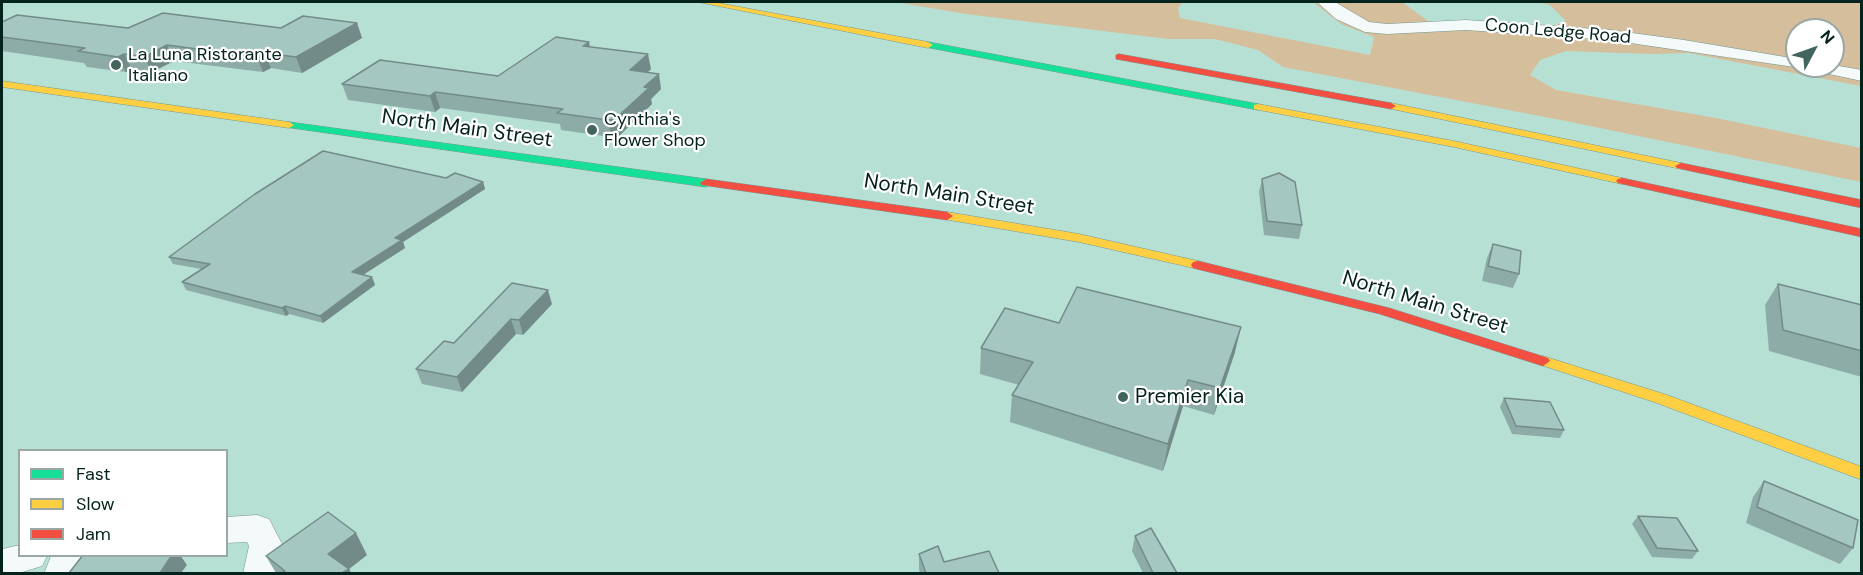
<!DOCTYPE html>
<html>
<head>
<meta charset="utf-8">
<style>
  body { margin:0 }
  #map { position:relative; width:1863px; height:575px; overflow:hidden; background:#b7e0d5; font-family:"DM Sans",sans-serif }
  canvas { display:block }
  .frame { position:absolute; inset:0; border:3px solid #03231c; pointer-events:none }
  .legend { position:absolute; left:18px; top:449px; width:210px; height:108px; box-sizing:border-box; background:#fff; border:2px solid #9aa7a4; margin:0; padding:8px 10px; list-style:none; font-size:18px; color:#03231c }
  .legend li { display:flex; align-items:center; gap:12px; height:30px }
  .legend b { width:30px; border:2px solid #9aa7a4 }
  .north { position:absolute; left:1785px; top:18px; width:60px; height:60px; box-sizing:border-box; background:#fff; border:2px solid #9aa7a4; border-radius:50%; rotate:49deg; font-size:16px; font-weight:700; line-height:24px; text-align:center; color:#03231c }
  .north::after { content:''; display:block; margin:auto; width:21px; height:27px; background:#42655d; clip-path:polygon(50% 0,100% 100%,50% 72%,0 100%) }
</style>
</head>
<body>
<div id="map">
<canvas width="1863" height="575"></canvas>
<div class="frame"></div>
<ul class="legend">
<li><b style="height:8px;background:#16e098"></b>Fast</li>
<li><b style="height:8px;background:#ffcf43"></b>Slow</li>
<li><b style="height:8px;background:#f24e42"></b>Jam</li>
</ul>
<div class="north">N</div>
</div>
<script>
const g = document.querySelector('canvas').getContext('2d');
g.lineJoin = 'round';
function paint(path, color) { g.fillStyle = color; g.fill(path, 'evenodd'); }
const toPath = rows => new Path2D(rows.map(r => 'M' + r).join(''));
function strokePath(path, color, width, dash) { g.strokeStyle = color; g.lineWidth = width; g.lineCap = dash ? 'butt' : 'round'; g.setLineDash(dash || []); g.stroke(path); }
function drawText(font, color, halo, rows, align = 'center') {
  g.font = font + ' "DM Sans",sans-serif'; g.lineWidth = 4.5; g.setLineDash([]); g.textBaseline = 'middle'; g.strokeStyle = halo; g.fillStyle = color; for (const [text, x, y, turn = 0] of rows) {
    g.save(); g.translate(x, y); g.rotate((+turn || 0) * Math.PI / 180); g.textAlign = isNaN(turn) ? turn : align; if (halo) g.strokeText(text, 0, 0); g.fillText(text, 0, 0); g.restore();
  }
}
const green = toPath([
  [895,2,1183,2,1178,8,1180,18,1370,55,1374,37,1341,24,1313,2,1402,2,1428,21,1508,22,1548,28,1566,21,1550,5,1538,2,1861,2,1861,86,1689,53,1651,54,1566,51,1540,60,1530,75,1556,90,1716,118,1861,148,1861,182,1566,121,1283,67,1258,50,1215,39,1168,39,966,14],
  [1797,30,1833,30,1833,66,1797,66]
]);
const street = toPath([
  [1317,2,1335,2,1369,22,1387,24,1466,20,1610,30,1684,40,1797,59,1797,66,1833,65,1862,70,1862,81,1801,68,1610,40,1466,30,1387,34,1365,32,1336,19,1317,2],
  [257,515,269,519,283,546,278,574,243,574,249,546,247,542,226,543,226,517,257,515],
  [20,545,20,556,47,556,42,566,16,574,2,574,2,549,20,545],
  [51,556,85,556,79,574,44,574,51,556]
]);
const fast = toPath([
  [928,42,1258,104,1263,107,1258,110,925,47,925,43,928,42],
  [289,122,706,179,712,183,706,187,285,127,285,123,289,122]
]);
const slow = toPath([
  [698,2,713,2,928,42,933,45,928,48,698,2],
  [2,81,289,122,294,125,289,128,2,87,2,81],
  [1391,103,1681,163,1687,166,1681,169,1387,108,1386,106,1391,103],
  [1258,104,1454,141,1622,178,1628,181,1622,184,1454,147,1254,109,1254,105,1258,104],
  [947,212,1079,234,1198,261,1205,265,1198,269,1079,242,943,219,941,216,947,212],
  [1543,356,1667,395,1862,467,1862,480,1657,403,1538,364,1536,361,1543,356]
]);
const jam = toPath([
  [1119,54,1391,103,1396,106,1391,109,1116,59,1116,55,1119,54],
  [1681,163,1862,200,1862,208,1677,168,1675,166,1681,163],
  [1622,178,1862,229,1862,237,1618,183,1616,181,1618,179,1622,178],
  [706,179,947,212,953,216,947,220,702,185,700,183,706,179],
  [1198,261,1389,308,1548,358,1550,361,1543,366,1380,314,1193,268,1191,265,1193,262,1198,261]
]);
const wall = toPath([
  [2,22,128,28,281,28,357,23,362,38,302,73,271,68,263,72,174,61,152,72,132,70,126,72,87,67,84,63,2,51],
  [590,47,651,69,648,72,661,89,651,99,652,104,619,136,611,137,561,130,560,124,440,108,435,112,348,100,342,84,498,76],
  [446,178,483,182,485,189,403,242,405,248,363,275,372,277,375,285,323,323,289,314,286,316,186,290,182,282,201,269,173,264,169,257],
  [1262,179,1302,225,1299,239,1264,235,1259,192],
  [1493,244,1519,274,1513,288,1482,281,1487,258],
  [512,283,552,304,523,335,516,334,462,392,422,384,416,369,454,343],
  [1778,284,1862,305,1862,377,1769,351,1765,305],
  [1059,323,1235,352,1214,415,1183,406,1163,471,1010,422,1012,395,1019,385,980,374,981,348],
  [1504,398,1564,430,1560,438,1512,434,1500,407],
  [1764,481,1853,548,1840,564,1746,523,1753,497],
  [1638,516,1698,551,1692,559,1652,557,1632,524],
  [1135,536,1177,573,1143,573,1132,551],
  [919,554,944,562,999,573,920,573,919,570],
  [367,555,349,569,351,573,276,573,266,556]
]);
const shadedWall = toPath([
  [357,23,362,38,302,73,296,57],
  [589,42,592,57,583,46],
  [167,45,174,61,152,72,144,57],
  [264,53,271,68,263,72,257,57],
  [124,54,132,70,126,72,118,57],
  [648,54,651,69,633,86,630,70],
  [659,74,661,89,651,99,652,104,619,136,611,137,608,120],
  [435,92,440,108,435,112,430,96],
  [483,182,485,189,403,242,405,248,355,280,352,272,395,238],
  [372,277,375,285,323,323,320,316],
  [548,290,552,304,523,335,519,320],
  [285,306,289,314,286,316,282,308],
  [511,319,516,334,462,392,457,377],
  [1241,327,1235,352,1214,415,1220,388],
  [1188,380,1183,406,1163,471,1168,444],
  [356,533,367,555,349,569,351,573,338,573,328,554],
  [172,555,180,555,187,565,181,573,160,573]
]);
const building = toPath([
  [163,13,281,28,303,16,357,23,296,57,264,53,257,57,167,45,144,57,124,54,118,57,78,51,85,48,2,37,2,22,17,15,128,28,163,13],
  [556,37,589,42,583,46,648,54,630,70,659,74,644,87,649,88,615,119,608,120,557,113,563,109,435,92,430,96,342,84,380,60,498,76,556,37],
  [323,151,446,178,455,173,483,182,395,238,402,240,352,272,372,277,320,316,285,306,282,308,182,282,210,264,169,257,255,194,323,151],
  [1279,173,1295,182,1302,225,1267,221,1262,179,1279,173],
  [1493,244,1521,251,1519,274,1488,266,1493,244],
  [512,283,548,290,519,320,511,319,457,377,416,369,444,341,454,343,512,283],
  [1778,284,1862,305,1862,351,1783,330,1778,284],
  [1077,287,1241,327,1220,388,1188,380,1168,444,1012,395,1033,362,981,348,1005,308,1059,323,1077,287],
  [1504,398,1550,402,1564,430,1516,426,1504,398],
  [1764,481,1858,520,1853,548,1757,507,1764,481],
  [328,512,356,533,328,554,349,569,342,573,281,573,285,571,266,556,328,512],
  [1638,516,1677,518,1698,551,1657,548,1638,516],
  [1151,528,1177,573,1153,573,1135,536,1151,528],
  [938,546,944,562,989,551,999,573,926,573,919,554,938,546],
  [83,555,172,555,160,573,69,573,83,555]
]);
const markers = [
  [116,65,6,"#42655d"],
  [592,130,6,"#42655d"],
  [1123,397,6,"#42655d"]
];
const farStreetnames = [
  ["Coon Ledge Road",1558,32,5]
];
const farPoinames = [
  ["La Luna Ristorante",128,55],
  ["Italiano",128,76],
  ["Cynthia's",604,120],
  ["Flower Shop",604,141]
];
const streetNames = [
  ["North Main Street",467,129,8],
  ["North Main Street",949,195,9],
  ["North Main Street",1425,303,17]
];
const poiNames = [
  ["Premier Kia",1135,397]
];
paint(green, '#d5be9b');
strokePath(street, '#75968e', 1);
strokePath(fast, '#75968e', 1);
strokePath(slow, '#75968e', 1);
strokePath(jam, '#75968e', 1);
paint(street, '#f4faf9');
paint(fast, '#16e098');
paint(slow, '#ffcf43');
paint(jam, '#f24e42');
paint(wall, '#8daba7');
paint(shadedWall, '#738b88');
paint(building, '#a4c7c2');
strokePath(building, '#738b88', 1.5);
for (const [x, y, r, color] of markers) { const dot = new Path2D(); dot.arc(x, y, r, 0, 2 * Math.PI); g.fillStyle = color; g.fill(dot); strokePath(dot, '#fff', 2); }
drawText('18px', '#03231c', '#fff', farStreetnames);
drawText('18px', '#03231c', '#fff', farPoinames, 'left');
drawText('21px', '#03231c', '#fff', streetNames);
drawText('21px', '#03231c', '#fff', poiNames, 'left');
</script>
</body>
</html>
